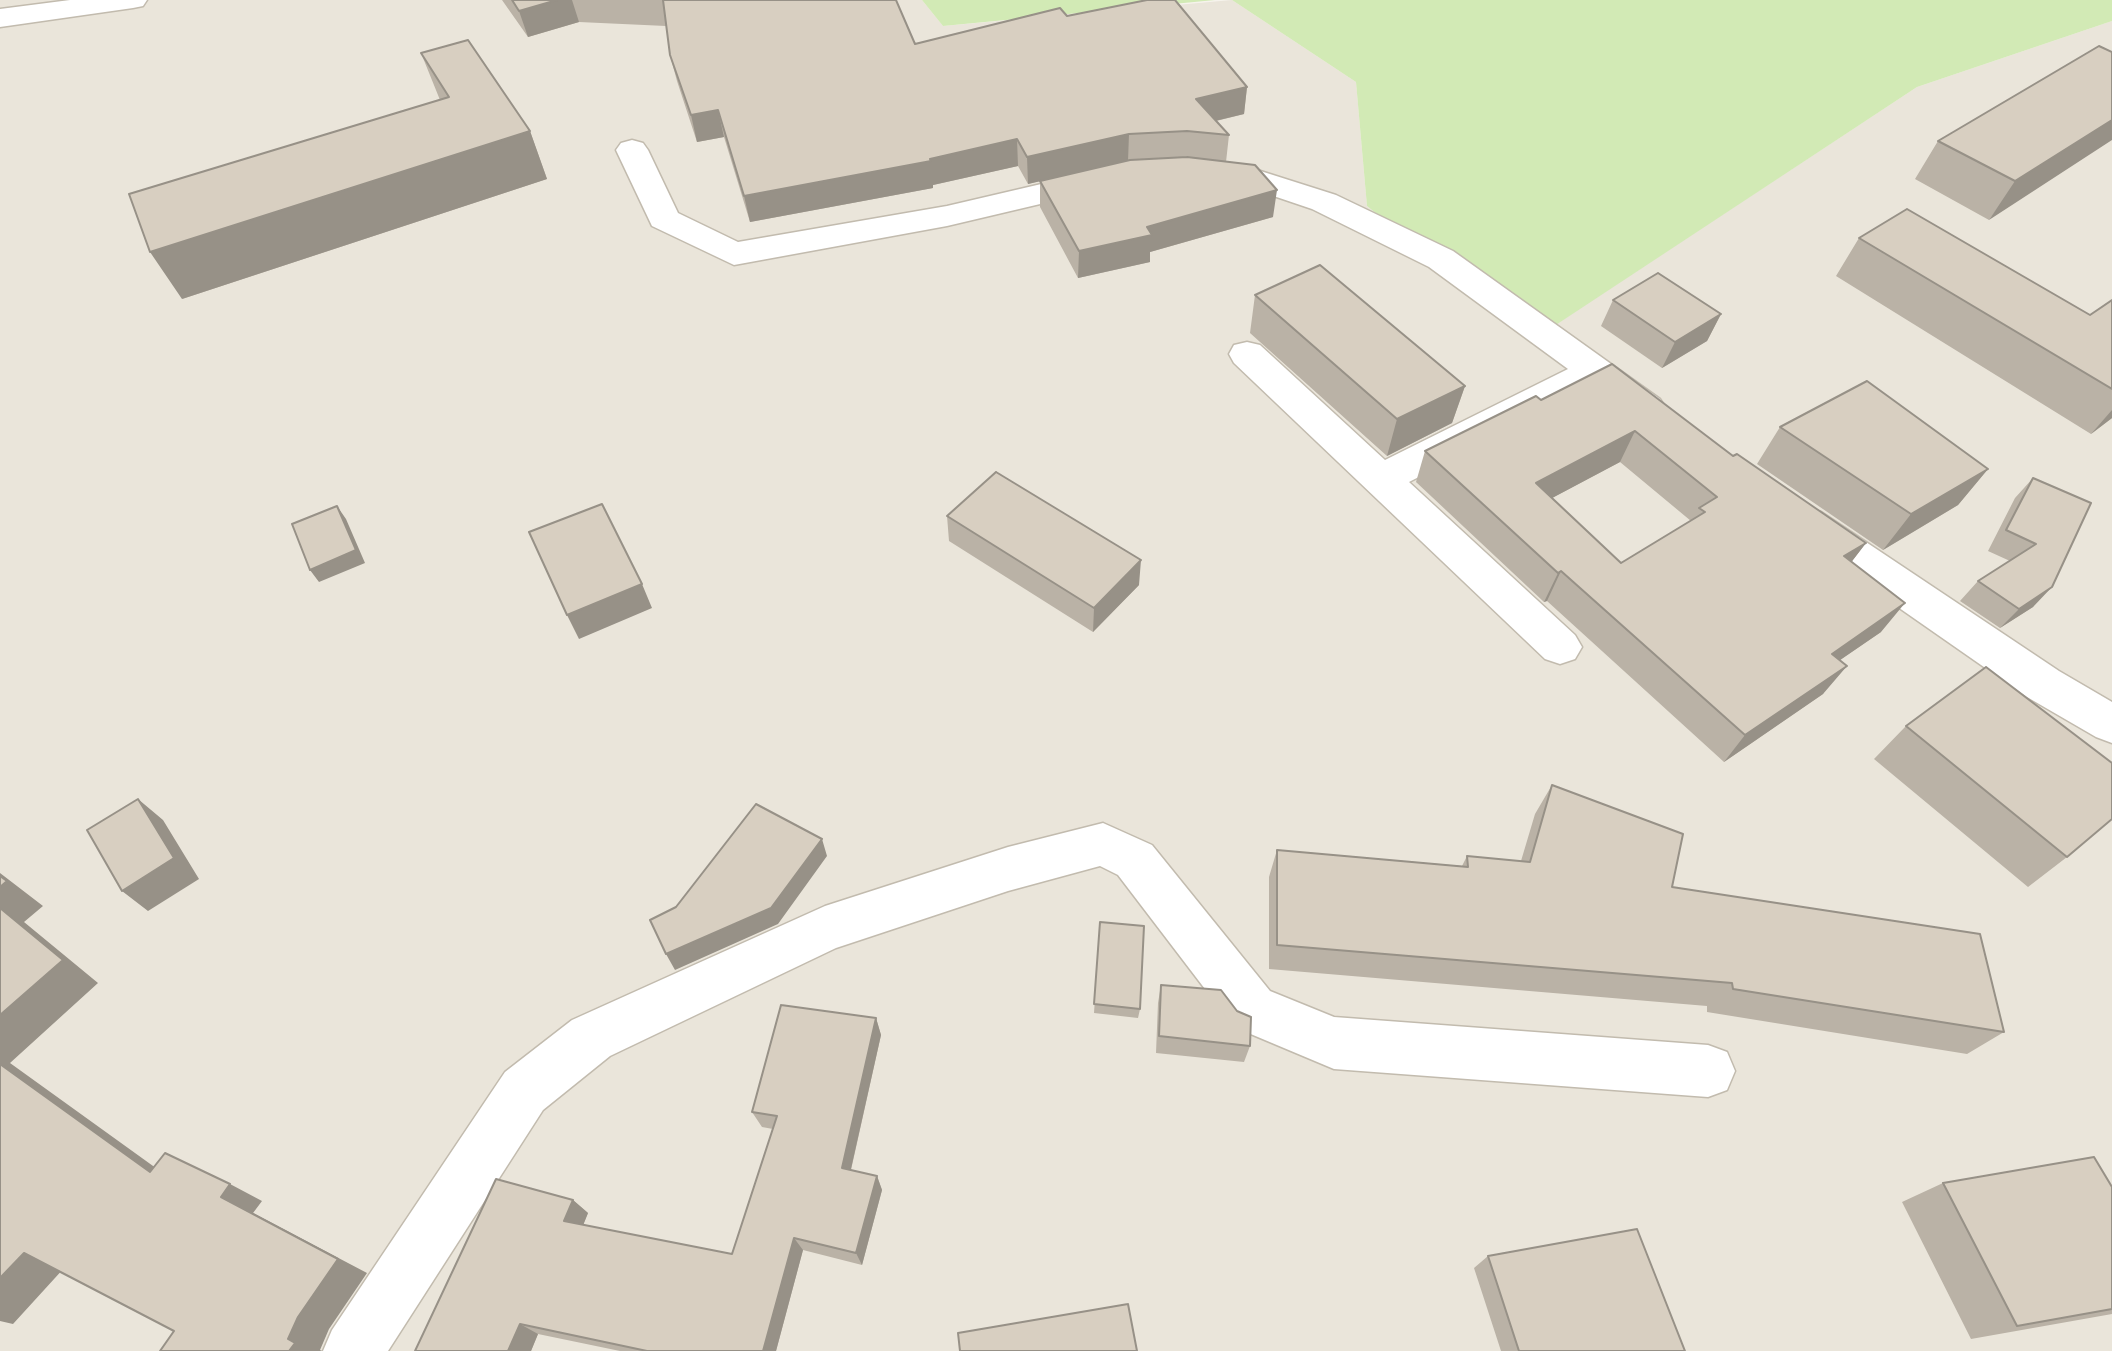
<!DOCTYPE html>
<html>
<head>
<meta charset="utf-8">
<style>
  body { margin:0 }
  canvas { display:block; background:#f6f3ec }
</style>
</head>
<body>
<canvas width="2112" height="1351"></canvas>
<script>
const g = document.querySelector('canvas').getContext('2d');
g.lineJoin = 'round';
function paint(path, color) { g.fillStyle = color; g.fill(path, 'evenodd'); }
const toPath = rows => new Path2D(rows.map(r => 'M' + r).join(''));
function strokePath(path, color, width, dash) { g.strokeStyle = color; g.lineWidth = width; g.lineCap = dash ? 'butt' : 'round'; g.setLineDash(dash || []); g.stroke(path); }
const residential = toPath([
  [0,0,922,0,943,26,1232,0,1356,82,1367,206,1533,339,1917,87,2112,21,2112,1351,0,1351]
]);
const green = toPath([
  [922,0,1215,0,943,26],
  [1232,0,2112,0,2112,21,1917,87,1533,340,1367,206,1356,82]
]);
const street = toPath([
  [70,0,147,0,143,6,133,8,0,27,0,9,70,0],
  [632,140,643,143,648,150,678,213,738,242,947,206,1097,171,1108,174,1113,181,1108,188,947,226,734,265,652,226,616,150,621,143,632,140],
  [1213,164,1251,168,1336,195,1453,251,1660,399,1666,408,1660,417,1647,421,1634,417,1593,388,1409,482,1575,635,1582,647,1575,659,1560,664,1545,659,1234,363,1229,354,1234,345,1247,342,1260,345,1385,460,1568,369,1429,267,1312,209,1247,187,1202,181,1197,174,1202,167,1213,164],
  [1807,508,1821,512,2059,671,2112,702,2112,743,2096,737,2027,697,1793,534,1787,523,1793,512,1807,508],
  [1103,823,1152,845,1270,991,1334,1017,1708,1045,1727,1052,1735,1071,1727,1090,1708,1097,1334,1069,1234,1027,1118,875,1100,866,1008,891,836,948,610,1056,543,1110,388,1351,323,1351,332,1330,505,1072,572,1020,825,906,1008,847,1103,823]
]);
const wall = toPath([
  [502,0,896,0,915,44,1067,16,1247,87,1244,114,1216,121,1229,135,1226,162,1273,217,1150,252,1150,262,1078,278,1040,207,1040,181,1028,184,1018,166,933,185,933,188,750,222,724,137,697,142,677,81,670,55,666,26,579,22,528,37],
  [2112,52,1989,220,1915,179,1938,141],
  [421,53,530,131,547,179,182,299,440,100],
  [1859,238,2090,315,2112,300,2112,418,2091,434,1836,276],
  [1255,295,1465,386,1452,423,1387,456,1250,333],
  [1613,300,1721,314,1707,341,1662,368,1601,326],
  [1541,400,1733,456,1866,543,1852,561,1881,632,1840,660,1823,694,1724,762,1547,601,1544,602,1416,482,1425,451],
  [1620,462,1691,521,1621,563,1552,498],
  [1780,427,1988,469,1958,505,1883,550,1757,464],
  [2033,478,2091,503,2033,607,2000,628,1960,601,1978,581,2010,561,1988,551,2015,498],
  [947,516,1139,585,1093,632,949,541],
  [1906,726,2067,857,2028,887,1874,759],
  [1552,785,1672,887,2004,1032,1967,1054,1707,1012,1707,1006,1269,969,1269,877,1277,850,1462,866,1467,856,1521,861,1535,814],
  [1100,922,1140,1009,1138,1018,1094,1013],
  [1161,985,1250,1046,1244,1062,1156,1053,1158,1003],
  [876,1018,881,1035,851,1170,877,1176,882,1190,862,1265,803,1250,776,1351,620,1351,538,1334,531,1351,415,1351,573,1200,588,1213,583,1225,732,1254,773,1129,762,1127,752,1112],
  [1943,1183,2112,1187,2112,1314,1971,1339,1902,1202],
  [1488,1256,1685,1351,1501,1351,1474,1268]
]);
const shadedWall = toPath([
  [557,0,572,0,579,22,528,37,519,11],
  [1247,87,1244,114,1194,126,1196,99],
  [718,110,724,137,697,142,691,115],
  [2112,120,2112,140,1989,220,2015,181],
  [530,131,547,179,182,299,150,252],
  [1129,134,1128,161,1028,184,1027,157],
  [1017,139,1018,166,933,185,933,188,750,222,744,196,930,159],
  [1277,190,1273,217,1150,252,1150,262,1078,278,1079,251,1147,227],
  [1721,314,1707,341,1662,368,1675,342],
  [1465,386,1452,423,1387,456,1397,419],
  [2112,410,2112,418,2091,434],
  [1635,431,1620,462,1522,514,1536,483],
  [1988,469,1958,505,1883,550,1911,514],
  [337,506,346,519,365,563,319,582,310,570],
  [1866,543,1843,573,1844,556],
  [1141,560,1139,585,1093,632,1094,608],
  [1561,571,1547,601,1544,602,1558,573],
  [642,584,652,608,579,639,567,615],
  [2052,587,2033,607,2000,628,2019,609],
  [1905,603,1881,632,1808,682,1832,654],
  [1847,666,1823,694,1724,762,1745,735],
  [138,799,163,820,199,879,148,911,122,891],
  [822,839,827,856,778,924,675,970,666,954],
  [0,873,43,906,24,922,98,983,10,1063,185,1189,150,1172,0,1064],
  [876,1018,881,1035,848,1182,842,1168],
  [877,1176,882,1190,862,1265,856,1253],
  [230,1184,262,1201,253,1213,367,1273,329,1329,320,1350,322,1351,289,1351,288,1339,298,1317,221,1197],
  [573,1200,588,1213,580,1233,564,1221],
  [794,1238,803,1250,776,1351,763,1351],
  [24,1253,65,1267,13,1324,0,1321,0,1278],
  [520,1324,538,1334,531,1351,508,1351]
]);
const building = toPath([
  [512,0,557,0,519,11,512,0],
  [663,0,896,0,915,44,1060,8,1067,16,1147,0,1175,0,1247,87,1196,99,1229,135,1187,131,1129,134,1027,157,1017,139,930,159,931,161,744,196,718,110,691,115,670,55,663,0],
  [468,40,530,131,150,252,129,194,449,97,421,53,468,40],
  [2099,46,2112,52,2112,120,2015,181,1938,141,2099,46],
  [1187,157,1255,165,1277,190,1147,227,1152,235,1079,251,1040,181,1130,160,1187,157],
  [1907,209,2090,315,2112,300,2112,389,1859,238,1907,209],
  [1320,265,1465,386,1397,419,1255,295,1320,265],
  [1658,273,1721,314,1675,342,1613,300,1658,273],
  [1612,364,1733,456,1737,454,1866,543,1844,556,1905,603,1832,654,1847,666,1745,735,1561,571,1558,573,1425,451,1536,396,1541,400,1612,364],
  [1635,431,1717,497,1699,508,1705,512,1621,563,1536,483,1635,431],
  [1867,381,1988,469,1911,514,1780,427,1867,381],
  [996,472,1141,560,1094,608,947,516,996,472],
  [2033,478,2091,503,2052,587,2019,609,1978,581,2036,544,2006,530,2033,478],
  [602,504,642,584,567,615,529,532,602,504],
  [337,506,356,550,310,570,292,524,337,506],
  [1986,667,2112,763,2112,819,2067,857,1906,726,1986,667],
  [1552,785,1683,834,1672,887,1980,934,2004,1032,1733,989,1732,983,1277,945,1277,850,1468,867,1467,856,1530,862,1552,785],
  [138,799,174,858,122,891,87,830,138,799],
  [756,804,822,839,771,908,666,954,650,920,676,907,756,804],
  [0,876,7,881,0,887,0,876],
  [0,908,63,960,0,1015,0,908],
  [1100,922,1144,926,1140,1009,1094,1004,1100,922],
  [1161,985,1221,990,1237,1011,1251,1017,1250,1046,1159,1036,1161,985],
  [781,1005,876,1018,842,1168,877,1176,856,1253,794,1238,763,1351,647,1351,520,1324,508,1351,415,1351,496,1179,573,1200,564,1221,732,1254,777,1116,752,1112,781,1005],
  [0,1064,150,1172,165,1153,230,1184,221,1197,338,1259,298,1317,288,1339,295,1343,289,1351,160,1351,174,1331,24,1253,0,1278,0,1064],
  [2094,1157,2112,1187,2112,1309,2017,1326,1943,1183,2094,1157],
  [1637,1229,1685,1351,1519,1351,1488,1256,1637,1229],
  [1128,1304,1137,1351,960,1351,958,1333,1128,1304]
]);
paint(residential, '#eae5da');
paint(green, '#d2eab5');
strokePath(street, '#c2bbae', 3);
paint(street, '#fff');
paint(wall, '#bab2a6');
paint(shadedWall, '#979187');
paint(building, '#d8cfc1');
strokePath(building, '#979187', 2);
</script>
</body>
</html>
